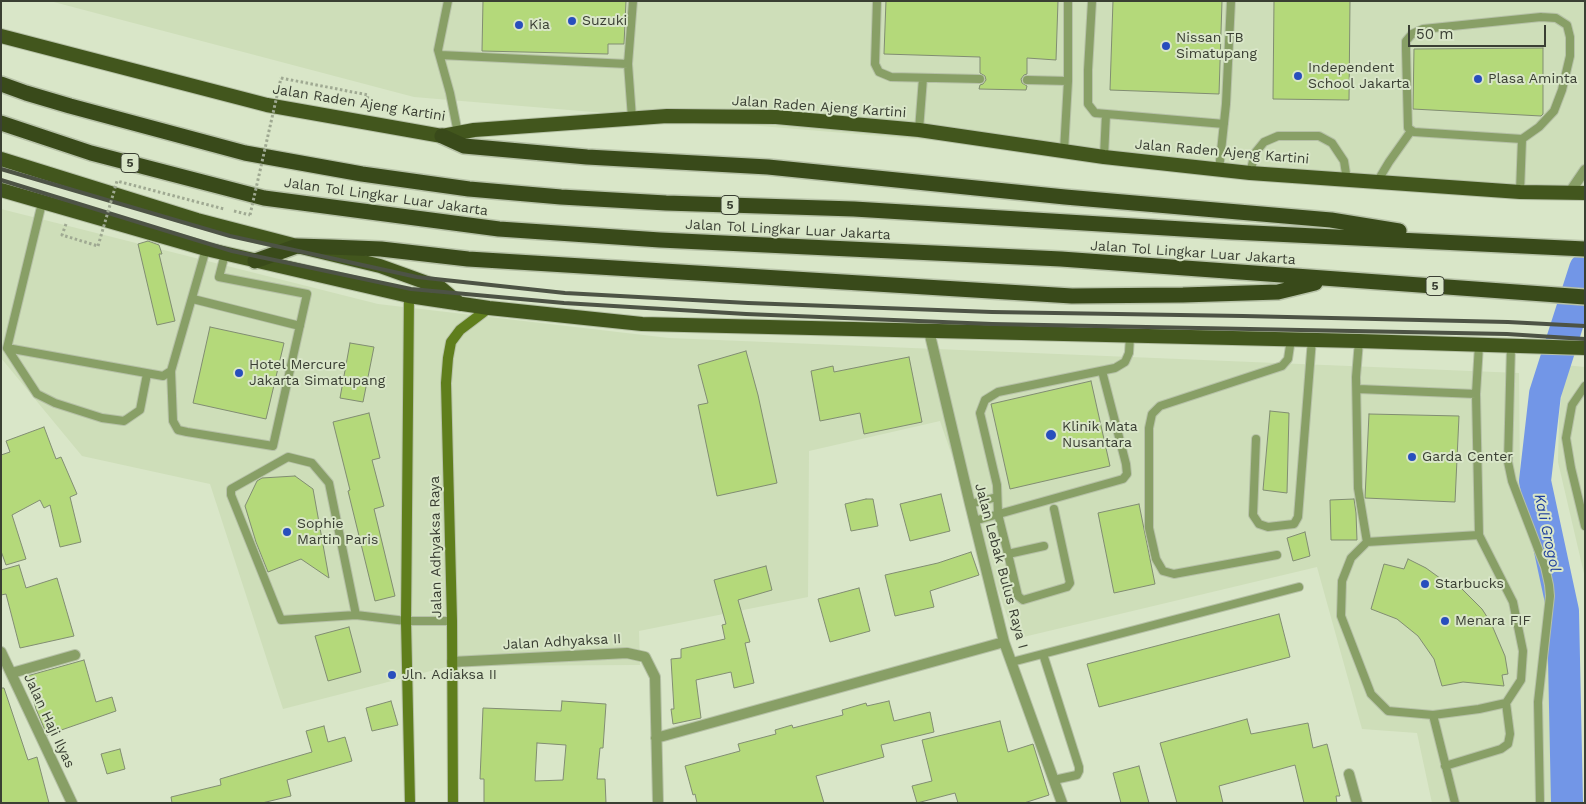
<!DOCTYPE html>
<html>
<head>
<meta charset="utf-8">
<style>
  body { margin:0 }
  #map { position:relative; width:1586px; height:804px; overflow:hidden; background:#d9e6c8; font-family:"Work Sans",sans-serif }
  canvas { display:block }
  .frame { position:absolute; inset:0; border:2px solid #3a3f33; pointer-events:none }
  .scale { position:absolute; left:1408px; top:25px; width:138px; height:22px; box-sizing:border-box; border:2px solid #3a3f33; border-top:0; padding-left:6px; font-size:15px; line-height:18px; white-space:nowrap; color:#3a3f33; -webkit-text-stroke:4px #d9e6c8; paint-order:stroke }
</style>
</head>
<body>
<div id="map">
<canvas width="1586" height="804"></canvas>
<div class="frame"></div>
<div class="scale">50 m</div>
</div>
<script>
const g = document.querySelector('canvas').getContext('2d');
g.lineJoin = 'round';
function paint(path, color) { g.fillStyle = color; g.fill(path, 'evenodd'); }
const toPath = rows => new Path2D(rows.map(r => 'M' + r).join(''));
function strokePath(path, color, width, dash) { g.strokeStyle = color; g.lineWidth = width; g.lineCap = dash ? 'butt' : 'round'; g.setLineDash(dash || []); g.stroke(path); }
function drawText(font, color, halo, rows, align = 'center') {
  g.font = font + ' "Work Sans",sans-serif'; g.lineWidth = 4; g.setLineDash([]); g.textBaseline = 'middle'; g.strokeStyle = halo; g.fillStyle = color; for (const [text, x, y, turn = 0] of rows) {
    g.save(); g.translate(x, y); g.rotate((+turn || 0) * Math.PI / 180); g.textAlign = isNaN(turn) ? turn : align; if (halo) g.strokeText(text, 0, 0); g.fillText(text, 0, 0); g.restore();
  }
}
const built = toPath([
  [50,1,1585,1,1585,195,414,97],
  [1,209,378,304,669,338,1519,373,1520,482,1526,503,1553,575,1558,600,1549,703,1554,803,1432,803,1417,733,1362,729,1317,567,1015,639,940,421,809,451,808,597,639,631,640,665,450,666,283,709,210,484,82,456,1,358],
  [1565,365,1585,367,1585,578,1558,462,1559,418]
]);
const river = toPath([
  [1567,803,1563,611,1535,481,1545,394,1585,269]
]);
const building = toPath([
  [483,1,626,1,624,44,608,44,608,54,482,51,483,1],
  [886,1,1058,1,1056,60,1027,58,1027,74,1024,75,1021,79,1022,83,1027,86,1026,90,979,89,980,85,983,84,986,80,985,76,980,73,980,57,884,54,886,1],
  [1113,1,1222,1,1219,94,1110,90,1113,1],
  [1274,1,1350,1,1349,100,1273,99,1274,1],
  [1543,48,1543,114,1541,116,1413,109,1414,49,1543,48],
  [148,241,159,245,162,254,159,254,175,321,157,325,138,244,148,241],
  [210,327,284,343,266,419,193,403,210,327],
  [350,343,374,347,363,402,340,398,350,343],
  [746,351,758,395,777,483,717,496,698,405,708,403,698,365,746,351],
  [909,357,922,422,864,434,860,413,820,421,811,371,833,366,834,372,909,357],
  [1091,381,1110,466,1010,489,991,404,1091,381],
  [1270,411,1289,413,1287,493,1263,490,1270,411],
  [369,413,380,458,372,460,384,506,374,509,395,596,375,601,348,491,350,490,333,422,369,413],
  [1369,414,1459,416,1455,502,1365,498,1369,414],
  [44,427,56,459,61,457,77,494,70,497,81,542,60,547,50,505,44,508,40,500,12,515,26,559,6,565,1,551,1,455,10,452,6,441,44,427],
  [295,476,313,489,329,578,301,559,268,572,256,542,245,506,257,481,262,478,295,476],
  [941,494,950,531,910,541,900,504,941,494],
  [866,499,873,499,878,526,851,531,845,504,866,499],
  [1354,499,1356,513,1357,540,1331,540,1330,500,1354,499],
  [1139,504,1155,584,1114,593,1098,513,1139,504],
  [1305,532,1310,556,1293,561,1287,538,1305,532],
  [971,552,979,575,930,591,934,607,895,616,885,575,938,563,971,552],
  [1408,559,1426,568,1455,589,1459,586,1482,609,1491,623,1505,656,1508,674,1502,675,1504,686,1463,682,1442,686,1434,659,1418,636,1397,619,1371,609,1384,564,1404,569,1408,559],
  [19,565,26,588,57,578,74,636,20,648,6,594,1,595,1,570,19,565],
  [766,566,772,590,738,600,750,642,745,643,754,683,734,688,731,672,696,680,701,718,673,724,671,709,674,709,671,659,681,658,681,649,725,639,722,625,726,624,714,580,766,566],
  [859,588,870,631,830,642,818,599,859,588],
  [1279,614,1290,657,1099,707,1087,664,1279,614],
  [349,627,361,672,328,681,315,636,349,627],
  [84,660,96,702,112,697,116,711,47,735,36,709,27,676,84,660],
  [1,688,4,688,28,760,37,757,49,803,1,803,1,688],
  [391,701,398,725,372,731,366,708,391,701],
  [562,701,606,704,603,748,600,748,597,779,605,779,606,803,484,803,484,779,480,779,483,708,561,711,562,701],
  [537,743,566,745,563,780,535,781,537,743],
  [889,701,894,721,930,712,934,732,881,745,884,757,816,776,824,803,697,803,695,794,693,795,685,766,740,751,738,744,776,734,775,730,792,725,793,728,843,715,842,710,866,703,867,706,889,701],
  [1247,719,1251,734,1308,723,1313,748,1327,744,1340,796,1336,796,1337,803,1304,803,1295,765,1219,786,1223,803,1177,803,1160,743,1247,719],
  [1000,721,1008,752,1033,744,1049,795,1024,803,958,803,955,793,917,803,912,786,932,781,922,740,1000,721],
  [324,726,328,742,345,737,352,761,287,780,291,796,262,803,172,803,171,797,221,785,220,779,312,752,306,731,324,726],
  [120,749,125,769,107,774,101,754,120,749],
  [1139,766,1149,803,1121,803,1113,773,1139,766]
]);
const path = toPath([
  [281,78,368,95,366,108],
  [234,211,250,215],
  [66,224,62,235,98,246]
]);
const service = toPath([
  [448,1,438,50,450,93,458,133],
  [877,1,875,64,879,72,891,77,980,79],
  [1092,1,1088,70,1088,104,1095,113,1224,124],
  [1541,17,1556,18,1567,25,1570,37,1570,56,1562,90,1554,111,1539,127,1522,139,1414,132,1408,128,1406,49,1406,41,1412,34,1423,29,1541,17],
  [440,55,628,64],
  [1027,80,1068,81],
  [632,118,628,64,633,1],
  [919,130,923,78],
  [1064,151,1068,81,1068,1],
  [1104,157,1106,114],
  [1219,170,1226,104,1231,1],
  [1250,173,1255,153,1264,142,1278,136,1319,136,1332,143,1344,161,1347,180],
  [1377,182,1389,162,1411,131],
  [1520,192,1522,139],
  [42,203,7,348,37,394,55,403,102,418,124,421,140,410,147,374],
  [206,249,171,371,173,421,178,430,187,432,273,446,307,294,219,277,225,254],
  [193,299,300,326],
  [1359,341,1356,377,1358,488,1367,542],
  [1511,346,1508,462,1512,481,1545,567,1549,585,1550,596,1538,702,1540,803],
  [7,348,163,376,171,371],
  [1585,386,1572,405,1566,438,1571,468,1585,526],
  [1358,389,1476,394],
  [1256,439,1253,515,1259,524,1268,527,1294,524,1298,517,1312,339],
  [970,504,997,497],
  [1054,509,1070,583,1067,587,1023,600,1018,596,1008,554,998,514,997,485,980,413,985,400,998,392,1115,368,1125,362,1129,353,1130,336],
  [974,521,1123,479,1127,474,1126,464,1102,371],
  [1479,535,1367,542,1351,558,1342,581,1341,616,1371,694,1388,711,1433,715,1479,709,1506,703],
  [1008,554,1044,546],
  [1277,555,1174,574,1163,571,1156,559,1149,528,1149,428,1152,414,1160,406,1282,366,1288,359,1291,339],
  [356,615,329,483,312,463,288,457,231,489,231,495,281,620,356,615,406,621,452,621],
  [1043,654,1079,767,1079,771,1077,775,1054,780],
  [1012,662,1299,587],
  [1433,715,1455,803],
  [1445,766,1501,749,1508,744,1510,734,1506,703,1521,680,1523,651,1513,602,1479,535,1476,394,1479,345]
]);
const minor = toPath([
  [1570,192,1585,170],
  [929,331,970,504,1004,642,1062,803],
  [1,652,72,803],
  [452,662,627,653,645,657,655,677,658,803],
  [12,673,75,655],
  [656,738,1004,642],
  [1349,774,1357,803]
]);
const secondary = toPath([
  [409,296,406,621,410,803],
  [453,803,452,621,446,383,448,358,451,342,460,330,489,308]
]);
const trunk = toPath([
  [1,36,267,105,442,136,474,130,667,116,776,117,919,130,1104,157,1250,173,1520,192,1585,193],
  [1,159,197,220,297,246,380,266,441,288,460,304],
  [1,190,206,249,409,296,489,308,642,324,1359,341,1585,348]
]);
const motorway = toPath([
  [1,84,26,93,70,106,245,153,362,174,469,189,561,197,666,203,854,209,1232,232,1585,249],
  [1,123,91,153,264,198,499,229,660,240,1061,259,1585,297],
  [442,136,464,146,587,157,768,167,1065,197,1331,220,1399,231],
  [255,261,297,246,330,247,381,249,468,259,1072,296,1183,295,1278,292,1315,283]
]);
const rail = toPath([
  [1,169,230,236,417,277,565,293,748,303,992,312,1243,316,1508,322,1585,326],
  [1,180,232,251,411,289,564,303,746,314,992,324,1507,334,1585,339]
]);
const pathBridge = toPath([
  [250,215,281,78],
  [98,246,117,181,224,209]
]);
const markers = [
  [572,21,5,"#284ebd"],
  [519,25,5,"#284ebd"],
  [1166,46,5,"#284ebd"],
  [1298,76,5,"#284ebd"],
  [1478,79,5,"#284ebd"],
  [239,373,5,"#284ebd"],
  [1051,435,6,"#284ebd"],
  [1412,457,5,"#284ebd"],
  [287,532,5,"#284ebd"],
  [1425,584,5,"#284ebd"],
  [1445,621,5,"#284ebd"],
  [392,675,5,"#284ebd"]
];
const shields = [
  [130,163,18],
  [730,205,18],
  [1435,286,18]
];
const shieldNames = [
  ["5",130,163],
  ["5",730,205],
  ["5",1435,286]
];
const poiNames = [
  ["Suzuki",582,21],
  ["Kia",529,25],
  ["Nissan TB",1176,38],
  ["Simatupang",1176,54],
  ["Independent",1308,68],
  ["School Jakarta",1308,84],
  ["Plasa Aminta",1488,79],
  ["Hotel Mercure",249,365],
  ["Jakarta Simatupang",249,381],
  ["Klinik Mata",1062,427],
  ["Nusantara",1062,443],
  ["Garda Center",1422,457],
  ["Sophie",297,524],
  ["Martin Paris",297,540],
  ["Starbucks",1435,584],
  ["Menara FIF",1455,621],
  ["Jln. Adiaksa II",402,675]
];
const streetNames = [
  ["Jalan Raden Ajeng Kartini",359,103,9],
  ["Jalan Raden Ajeng Kartini",819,107,4],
  ["Jalan Raden Ajeng Kartini",1222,152,5],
  ["Jalan Tol Lingkar Luar Jakarta",386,197,8],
  ["Jalan Tol Lingkar Luar Jakarta",788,230,3],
  ["Jalan Tol Lingkar Luar Jakarta",1193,253,4],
  ["Jalan Adhyaksa Raya",436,547,-91],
  ["Jalan Lebak Bulus Raya I",1001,566,75],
  ["Jalan Adhyaksa II",562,642,-3],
  ["Jalan Haji Ilyas",49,721,65]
];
const waterNames = [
  ["Kali Grogol",1547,533,78]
];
paint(built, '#cedeb9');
strokePath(river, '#7296e7', 32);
paint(building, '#b4d97a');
strokePath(building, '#818d72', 1);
strokePath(service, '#b6c1a7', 10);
strokePath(minor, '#b6c1a7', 12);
strokePath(secondary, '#b6c1a7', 12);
strokePath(trunk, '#b6c1a7', 16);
strokePath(motorway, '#b6c1a7', 18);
strokePath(path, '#9fa992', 3, [2.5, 2.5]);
strokePath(service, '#889f66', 8);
strokePath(minor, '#889f66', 10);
strokePath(secondary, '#5f7e1c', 10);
strokePath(trunk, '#42561d', 14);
strokePath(motorway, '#394a1a', 15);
strokePath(rail, '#4d5345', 4);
strokePath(pathBridge, '#9fa992', 3, [2.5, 2.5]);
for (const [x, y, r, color] of markers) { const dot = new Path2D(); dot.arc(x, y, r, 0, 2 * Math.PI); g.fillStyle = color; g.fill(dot); strokePath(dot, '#d9e6c8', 2); }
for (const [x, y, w] of shields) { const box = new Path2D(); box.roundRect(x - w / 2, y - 9.5, w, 19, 4); g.fillStyle = '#d9e6c8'; g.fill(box); strokePath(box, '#3a3f33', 1); }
drawText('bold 12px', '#3a3f33', null, shieldNames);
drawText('14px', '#3a3f33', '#d9e6c8', poiNames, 'left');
drawText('14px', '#3a3f33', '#d9e6c8', streetNames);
drawText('italic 15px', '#20409e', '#d9e6c8', waterNames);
</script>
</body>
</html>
